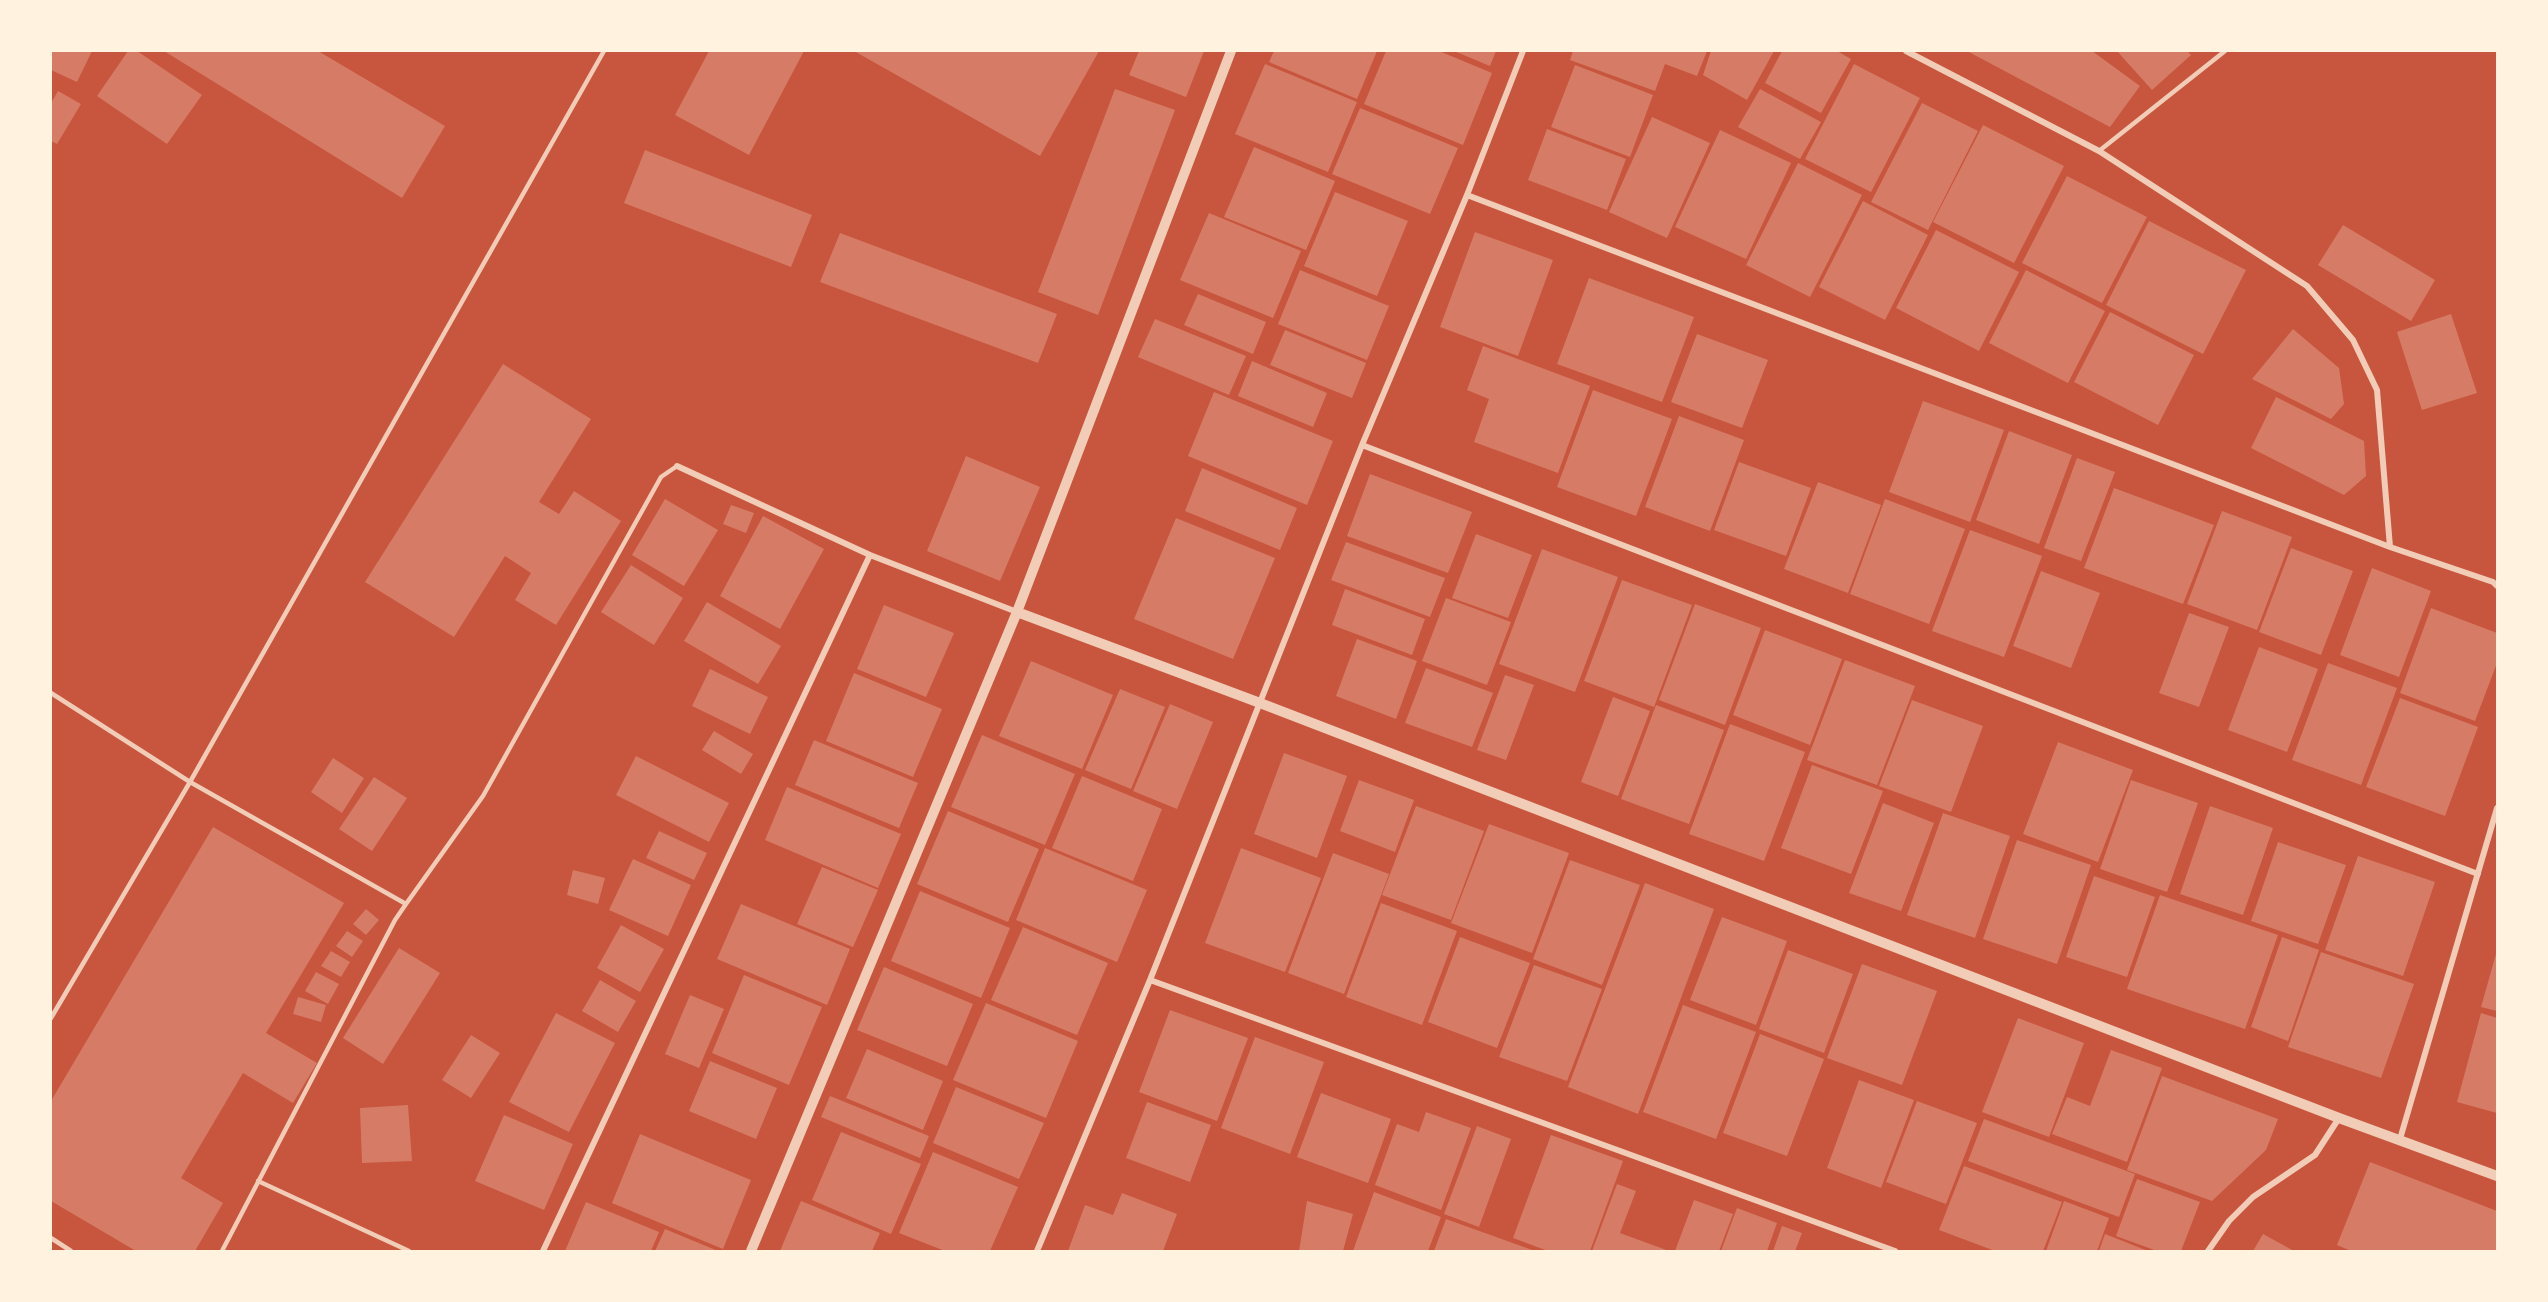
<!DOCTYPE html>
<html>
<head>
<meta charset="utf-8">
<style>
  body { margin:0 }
  #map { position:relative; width:2548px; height:1302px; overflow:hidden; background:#c8553d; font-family:"Asap Condensed",sans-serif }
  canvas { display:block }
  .frame { position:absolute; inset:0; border:52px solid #fff3e0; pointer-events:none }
</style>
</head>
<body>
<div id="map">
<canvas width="2548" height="1302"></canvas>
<div class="frame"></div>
</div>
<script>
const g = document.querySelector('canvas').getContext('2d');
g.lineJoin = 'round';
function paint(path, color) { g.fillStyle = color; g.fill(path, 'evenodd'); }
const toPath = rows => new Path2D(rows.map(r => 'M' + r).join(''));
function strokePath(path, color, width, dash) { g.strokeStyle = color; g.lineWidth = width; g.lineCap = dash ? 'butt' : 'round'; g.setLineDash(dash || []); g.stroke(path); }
const building = toPath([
  [51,51,92,51,77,82,51,70],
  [128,51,137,51,202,95,167,144,97,96],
  [164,51,318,51,445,126,402,198],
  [709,51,804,51,749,155,675,115],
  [854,51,1099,51,1040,156],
  [1139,51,1204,51,1186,97,1129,75],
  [1274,51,1377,51,1357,99,1269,62],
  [1386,51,1439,51,1492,73,1463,145,1364,104],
  [1454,51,1496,51,1490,66],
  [1573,51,1707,51,1697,76,1665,64,1655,91,1570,60],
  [1711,51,1774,51,1747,100,1703,75],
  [1782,51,1837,51,1851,59,1821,113,1765,83],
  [1967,51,2092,51,2140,86,2110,127],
  [2117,51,2187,51,2191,55,2152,90],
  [1265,64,1357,102,1328,172,1235,134],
  [1854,64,1920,98,1871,192,1805,159],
  [1575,65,1653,95,1630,157,1551,127],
  [1115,89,1175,110,1098,315,1038,292],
  [1760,89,1821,122,1800,159,1738,127],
  [58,91,81,104,57,144,51,141,51,103],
  [1922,103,1978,131,1928,230,1871,202],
  [1360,108,1458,148,1430,214,1332,174],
  [1652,117,1710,143,1667,238,1609,212],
  [1983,125,2064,166,2014,263,1933,222],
  [1547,129,1626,159,1607,210,1528,180],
  [1720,130,1791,163,1746,259,1675,227],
  [1254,147,1335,181,1306,250,1224,217],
  [645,150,812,215,791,267,624,203],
  [1798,163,1862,195,1810,297,1746,265],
  [2067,176,2147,217,2102,303,2022,263],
  [1335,192,1408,221,1377,296,1304,266],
  [1863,201,1928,235,1885,320,1819,287],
  [1209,213,1301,251,1273,318,1180,280],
  [2149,221,2246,270,2203,354,2106,305],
  [2343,225,2435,280,2411,321,2318,265],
  [1936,230,2019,272,1979,351,1896,308],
  [1475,232,1553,260,1518,356,1440,327],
  [840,233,1057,314,1038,363,820,282],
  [1300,270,1389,306,1367,360,1278,324],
  [2026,270,2105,311,2068,383,1989,343],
  [1589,278,1694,317,1662,402,1557,364],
  [1198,294,1266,322,1253,354,1184,325],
  [2110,312,2194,355,2158,425,2074,382],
  [2451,314,2477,393,2422,410,2397,332],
  [1155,319,1246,356,1229,395,1138,357],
  [2293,329,2339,368,2344,404,2331,419,2252,379],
  [1285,330,1366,363,1352,398,1270,365],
  [1697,334,1768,360,1742,428,1671,402],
  [1483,346,1590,386,1558,473,1474,442,1489,399,1467,390],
  [1252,361,1327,393,1313,427,1238,396],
  [503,364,591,419,539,502,559,514,574,491,621,521,556,625,515,600,531,573,505,556,454,637,365,582],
  [1593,390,1672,419,1636,516,1557,487],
  [1214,392,1333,441,1307,505,1188,456],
  [2276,397,2364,441,2366,476,2344,495,2251,448],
  [1923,401,2004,430,1970,522,1889,492],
  [1679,416,1744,440,1710,531,1645,507],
  [2009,431,2072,455,2039,544,1976,520],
  [966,456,1040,487,1000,581,927,551],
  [2077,458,2115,472,2081,561,2044,548],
  [1739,462,1811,488,1786,556,1714,530],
  [1202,468,1297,508,1280,550,1185,511],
  [1370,474,1472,512,1448,573,1347,536],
  [1818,482,1881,505,1848,593,1784,569],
  [2114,488,2214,525,2183,604,2084,568],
  [665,499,718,530,684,586,632,555],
  [1885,499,1965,529,1929,624,1850,594],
  [731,505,754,513,746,533,723,524],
  [2222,511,2292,537,2257,630,2187,604],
  [763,516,824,549,780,629,720,596],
  [1176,518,1275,558,1233,659,1134,619],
  [1970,530,2042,556,2004,657,1932,631],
  [1476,534,1532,555,1508,618,1452,598],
  [1346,542,1445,578,1430,617,1331,580],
  [2291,548,2353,571,2321,655,2259,632],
  [1542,549,1618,577,1575,692,1499,664],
  [631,565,683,598,654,645,601,612],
  [2372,568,2431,591,2399,677,2340,655],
  [2041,571,2100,593,2071,668,2013,646],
  [1622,580,1692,605,1654,707,1584,681],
  [1345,589,1425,619,1412,655,1332,625],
  [1446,598,1511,622,1487,685,1422,661],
  [707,602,781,646,758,684,684,641],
  [1695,604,1761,628,1725,725,1659,700],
  [884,605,954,633,926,697,857,669],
  [2431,608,2497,633,2497,663,2475,721,2400,693],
  [2189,613,2229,627,2199,707,2159,693],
  [1765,630,1842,659,1810,745,1733,715],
  [1357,639,1417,661,1396,719,1336,696],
  [2259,647,2318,669,2287,752,2228,730],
  [1845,660,1915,686,1877,785,1807,760],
  [1031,661,1113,695,1082,769,999,736],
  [2328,663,2397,688,2361,785,2292,760],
  [1426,668,1493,693,1472,747,1405,723],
  [710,669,768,697,750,734,692,706],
  [854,673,942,709,913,777,826,741],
  [1505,675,1534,685,1506,760,1477,750],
  [1120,689,1165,707,1131,789,1085,770],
  [1613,697,1650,711,1618,796,1581,782],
  [2400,698,2478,727,2445,816,2366,787],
  [1912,700,1983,726,1951,812,1879,786],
  [1170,704,1213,722,1177,809,1133,791],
  [1656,705,1724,730,1689,824,1621,799],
  [1730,724,1805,752,1764,861,1689,834],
  [714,731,753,754,741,774,702,750],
  [982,735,1075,774,1045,845,951,807],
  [814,740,918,783,899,828,795,785],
  [2058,742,2133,770,2098,862,2023,834],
  [1284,753,1347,776,1317,858,1254,834],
  [636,756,729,803,709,842,616,795],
  [333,758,364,778,342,813,311,792],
  [1812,765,1883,791,1851,874,1781,848],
  [1082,776,1162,809,1133,881,1052,848],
  [374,777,407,798,372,851,339,829],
  [1359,780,1414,800,1395,852,1340,831],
  [2131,780,2198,803,2167,892,2100,869],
  [787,787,901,834,878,888,765,840],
  [1883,803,1934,823,1901,911,1849,893],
  [1416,806,1484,831,1451,920,1382,895],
  [2210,806,2273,828,2243,915,2180,894],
  [948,811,1039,849,1008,922,917,884],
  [1943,813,2010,836,1975,938,1907,915],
  [1489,824,1569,853,1532,953,1451,923],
  [213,827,344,903,266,1033,317,1063,293,1103,243,1073,181,1178,223,1203,195,1251,136,1251,51,1201,51,1101],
  [659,831,707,853,694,880,646,858],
  [2017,840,2091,865,2057,964,1983,939],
  [2278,842,2346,865,2318,944,2251,921],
  [1045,848,1147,890,1117,962,1016,920],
  [1241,848,1321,878,1285,972,1205,943],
  [1333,853,1389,874,1344,994,1288,973],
  [2358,856,2435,882,2403,976,2325,950],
  [633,859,691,885,668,936,609,910],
  [1570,860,1640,885,1602,985,1533,959],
  [822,867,878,890,853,947,797,924],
  [573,870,605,878,598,904,567,895],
  [2094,876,2155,897,2127,977,2066,957],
  [1645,883,1714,909,1638,1114,1568,1087],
  [920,891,1010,928,981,998,891,961],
  [2160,895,2278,935,2245,1029,2127,989],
  [1381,903,1457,931,1422,1025,1346,997],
  [741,904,850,949,827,1005,717,959],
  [366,909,379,920,366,935,353,924],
  [1722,917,1787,941,1756,1025,1690,1000],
  [621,925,664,949,640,992,597,968],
  [1023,927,1108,963,1077,1035,991,1000],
  [347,931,363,941,352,957,336,946],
  [1460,937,1530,963,1497,1048,1428,1022],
  [2282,937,2319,950,2288,1041,2251,1027],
  [399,948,440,973,383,1064,343,1038],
  [1788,950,1853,974,1824,1053,1759,1029],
  [331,951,350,962,341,977,321,966],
  [2321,952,2414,984,2381,1078,2288,1047],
  [2496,954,2497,954,2497,1011,2481,1007],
  [1862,964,1937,991,1902,1085,1827,1058],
  [1534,965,1602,989,1567,1081,1499,1057],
  [884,967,973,1004,947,1066,857,1030],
  [316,972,339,984,328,1004,305,991],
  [744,975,822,1007,789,1085,712,1053],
  [600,980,636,1001,618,1032,582,1011],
  [690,995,724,1009,699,1068,665,1054],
  [298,997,326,1005,321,1022,293,1014],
  [986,1003,1078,1041,1046,1118,953,1080],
  [1683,1005,1756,1032,1716,1139,1643,1112],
  [1170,1010,1248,1038,1217,1121,1139,1092],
  [556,1013,615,1043,569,1132,509,1102],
  [2481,1013,2497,1018,2497,1113,2457,1102],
  [2018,1018,2084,1043,2049,1137,1982,1112],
  [1760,1034,1824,1059,1787,1156,1723,1133],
  [471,1035,500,1053,471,1098,442,1080],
  [1255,1037,1324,1062,1290,1154,1221,1128],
  [867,1049,943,1081,923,1130,846,1098],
  [2111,1050,2162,1068,2127,1162,2052,1134,2067,1097,2090,1106],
  [710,1061,777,1088,756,1139,689,1111],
  [2162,1076,2278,1119,2266,1150,2212,1201,2127,1170],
  [1859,1080,1914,1100,1881,1188,1827,1168],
  [956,1087,1044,1123,1019,1179,933,1143],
  [1321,1093,1391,1119,1368,1183,1297,1157],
  [830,1096,929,1136,920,1158,821,1117],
  [1917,1101,1977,1123,1946,1204,1886,1182],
  [1147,1102,1211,1125,1190,1182,1126,1158],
  [408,1105,412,1161,362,1163,360,1108],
  [1426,1112,1471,1128,1441,1210,1375,1185,1397,1124,1419,1132],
  [504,1115,573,1144,544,1210,475,1181],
  [1984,1119,2135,1174,2119,1217,1968,1161],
  [1477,1126,1511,1139,1479,1227,1444,1214],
  [841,1132,921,1164,891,1234,812,1200],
  [640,1134,751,1180,723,1249,612,1203],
  [1551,1135,1623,1161,1590,1251,1548,1251,1513,1238],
  [933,1152,1018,1187,990,1251,945,1251,899,1233],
  [2370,1162,2497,1211,2497,1251,2351,1251,2337,1245],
  [1964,1166,2062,1202,2043,1251,1995,1251,1939,1230],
  [2137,1179,2200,1202,2181,1251,2157,1251,2116,1236],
  [1617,1184,1636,1191,1620,1233,1669,1251,1592,1251],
  [1374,1192,1441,1217,1428,1251,1353,1251],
  [1122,1193,1177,1214,1163,1251,1068,1251,1085,1205,1113,1215],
  [1694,1200,1733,1214,1719,1251,1675,1251],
  [801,1201,880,1233,872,1251,780,1251],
  [1307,1201,1353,1214,1343,1251,1299,1251],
  [2064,1201,2109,1218,2097,1251,2046,1251],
  [586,1202,659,1232,651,1251,565,1251],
  [1737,1208,1777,1223,1767,1251,1721,1251],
  [1446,1219,1535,1251,1434,1251],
  [1782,1226,1802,1233,1795,1251,1773,1251],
  [665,1229,718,1251,655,1251],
  [2105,1234,2148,1251,2099,1251],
  [2263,1234,2294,1251,2253,1251]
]);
const service = toPath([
  [2099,151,2225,51],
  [51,693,190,782,406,904,483,796,661,477,677,466],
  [51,1018,190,782,604,51],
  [258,1181,409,1251],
  [51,1238,71,1251],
  [222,1251,395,920,406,904]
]);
const minor = toPath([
  [1906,51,2099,151,2307,286,2353,340,2377,390,2390,547],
  [1467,195,2390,547,2493,582,2497,586],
  [1362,445,2478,874],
  [677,466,870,555,1017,612],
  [1150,980,1895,1251],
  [2400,1139,2497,808],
  [543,1251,870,555],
  [1037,1251,1150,980,1362,445,1467,195,1523,51],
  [2208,1251,2229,1221,2253,1197,2315,1155,2339,1118]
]);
const tertiary = toPath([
  [1017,612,1260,703,2339,1118,2497,1176],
  [751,1251,1017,612,1231,51]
]);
paint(building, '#d67c66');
strokePath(service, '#f1ccb7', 4.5);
strokePath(minor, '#f1ccb7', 6);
strokePath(tertiary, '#f1ccb7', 10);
</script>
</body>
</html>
